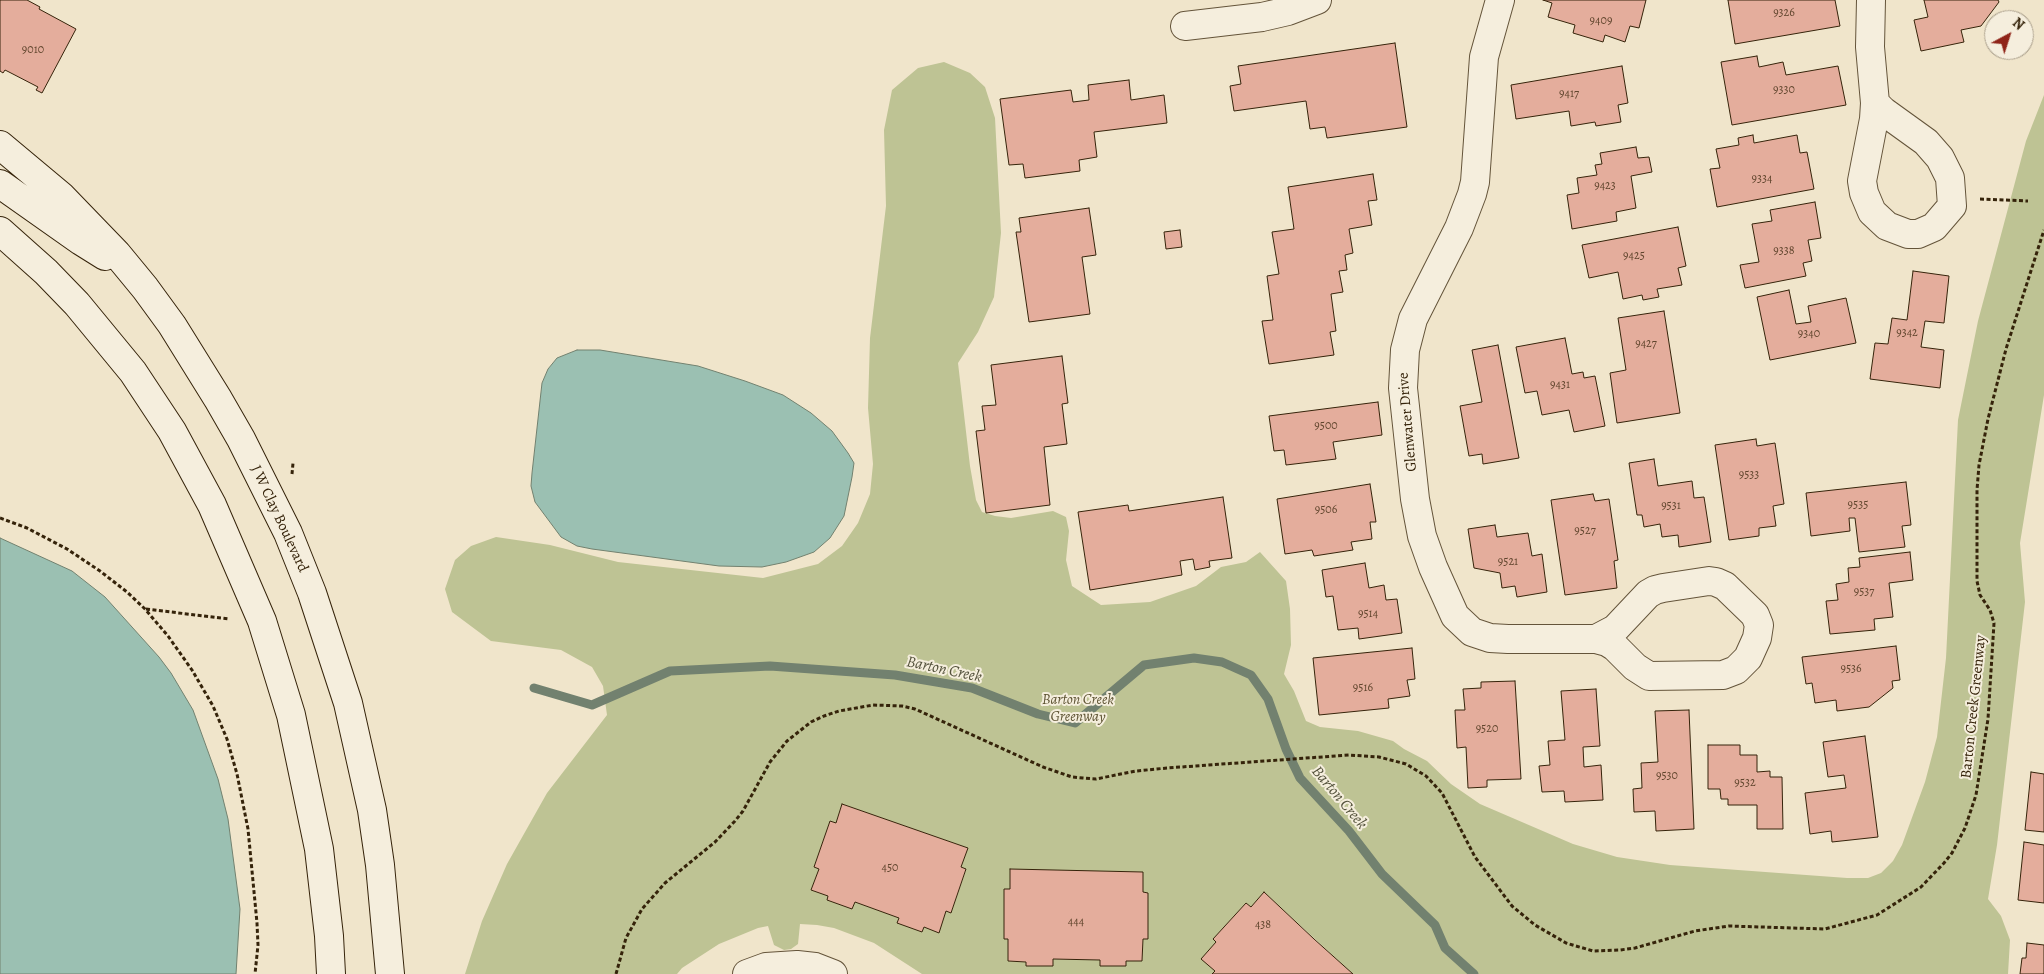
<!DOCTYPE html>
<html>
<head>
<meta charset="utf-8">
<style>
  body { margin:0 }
  #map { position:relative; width:2044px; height:974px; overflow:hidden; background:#f0e5cb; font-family:Alegreya,serif }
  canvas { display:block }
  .north { position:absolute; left:1984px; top:10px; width:50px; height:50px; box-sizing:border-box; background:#f5eedd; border:1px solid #a89d89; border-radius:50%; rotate:40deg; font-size:14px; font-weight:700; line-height:20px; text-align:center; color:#35230a }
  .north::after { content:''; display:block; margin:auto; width:18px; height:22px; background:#8f2418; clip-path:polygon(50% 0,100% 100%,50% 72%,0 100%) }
</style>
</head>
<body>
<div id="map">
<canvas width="2044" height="974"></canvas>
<div class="north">N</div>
</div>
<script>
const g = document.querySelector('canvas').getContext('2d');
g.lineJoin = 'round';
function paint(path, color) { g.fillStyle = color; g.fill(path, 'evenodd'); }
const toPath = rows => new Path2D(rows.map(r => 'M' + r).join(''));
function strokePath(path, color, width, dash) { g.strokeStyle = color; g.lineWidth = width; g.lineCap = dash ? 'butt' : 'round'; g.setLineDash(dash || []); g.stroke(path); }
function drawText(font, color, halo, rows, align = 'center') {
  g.font = font + ' Alegreya,serif'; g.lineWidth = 4; g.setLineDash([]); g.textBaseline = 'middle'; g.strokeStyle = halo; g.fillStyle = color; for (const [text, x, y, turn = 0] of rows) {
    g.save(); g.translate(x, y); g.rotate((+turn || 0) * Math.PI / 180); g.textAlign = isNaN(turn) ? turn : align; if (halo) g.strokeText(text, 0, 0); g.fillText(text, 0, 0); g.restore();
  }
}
const green = toPath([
  [944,62,970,73,985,87,995,118,1001,233,994,297,978,332,958,363,970,466,976,500,982,512,995,516,1011,518,1053,511,1066,517,1069,531,1066,560,1072,586,1101,605,1150,602,1196,586,1221,567,1246,562,1260,552,1286,581,1290,609,1291,645,1284,674,1294,691,1306,721,1320,727,1358,731,1393,741,1404,749,1427,761,1451,784,1480,804,1573,844,1617,857,1670,865,1847,878,1868,878,1881,873,1893,861,1902,845,1925,782,1937,737,1946,658,1958,420,1978,321,2026,141,2044,95,2044,395,2020,543,2025,602,1997,845,1988,899,2001,916,2010,940,2008,974,1353,974,1264,892,1251,907,1246,903,1213,939,1216,942,1202,959,1215,971,1212,974,922,974,874,943,834,928,817,925,800,924,798,944,791,949,784,950,774,945,768,926,758,928,719,944,682,968,677,974,465,974,482,921,507,864,547,793,607,715,603,686,592,667,561,650,491,641,452,612,445,589,455,560,471,546,496,537,550,545,618,562,763,578,818,564,842,546,858,523,870,494,873,464,868,408,870,338,886,206,884,130,892,90,918,68],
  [842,804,968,848,961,867,966,870,951,913,946,911,939,932,924,927,922,932,898,923,899,918,855,902,852,909,827,900,828,896,811,890,819,869,814,867,830,821,836,823],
  [1011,870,1143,872,1143,892,1148,893,1148,939,1143,939,1142,961,1126,961,1126,966,1101,966,1100,960,1053,959,1053,966,1027,966,1026,962,1008,961,1008,939,1004,939,1004,890,1010,889]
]);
const water = toPath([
  [577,350,600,350,698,366,745,381,783,395,811,413,832,431,848,453,854,463,852,477,844,516,830,538,814,552,786,562,762,567,719,566,592,549,577,546,561,537,535,502,531,486,532,473,542,383,548,369,557,358,577,350],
  [0,538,72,571,105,597,159,657,171,673,193,710,218,779,228,819,240,909,236,974,0,974,0,538]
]);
const stream = toPath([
  [534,688,592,705,670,671,770,666,895,675,972,688,1038,714,1075,723,1144,665,1194,658,1222,662,1251,675,1268,699,1286,749,1300,778,1349,831,1382,874,1435,925,1445,948,1474,974]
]);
const building = toPath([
  [0,0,27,0,40,7,39,9,76,29,42,93,36,90,38,87,9,72,5,70,3,73,0,71,0,0],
  [1543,0,1646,0,1639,28,1630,26,1625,42,1605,35,1603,42,1573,33,1575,25,1548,17,1552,3,1543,0],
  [1728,0,1835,0,1840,26,1735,44,1728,0],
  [1924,0,1998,0,1999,2,1981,26,1961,30,1964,42,1921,51,1914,20,1928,17,1924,0],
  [1395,43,1407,127,1327,138,1325,127,1310,129,1306,101,1234,111,1230,86,1241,84,1238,66,1395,43],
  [1757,56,1759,67,1783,62,1786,75,1838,66,1846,105,1732,125,1721,62,1757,56],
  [1622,66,1628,103,1618,105,1621,122,1596,126,1595,122,1571,126,1569,111,1516,119,1511,85,1622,66],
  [1129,80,1131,100,1164,95,1167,123,1094,132,1097,157,1079,160,1080,171,1025,178,1023,164,1009,165,1000,99,1071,90,1073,102,1089,100,1088,85,1129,80],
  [1753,135,1754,143,1797,135,1800,153,1807,152,1814,189,1717,207,1710,169,1720,168,1716,149,1739,145,1738,138,1753,135],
  [1636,147,1638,158,1649,157,1652,172,1631,176,1636,208,1616,212,1617,221,1572,229,1567,195,1579,193,1577,178,1597,175,1595,165,1602,164,1600,153,1636,147],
  [1373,174,1377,200,1368,201,1372,225,1349,229,1353,253,1345,255,1347,270,1339,271,1343,292,1331,294,1336,331,1330,332,1334,355,1269,364,1262,321,1273,320,1267,276,1279,274,1272,232,1294,229,1288,187,1373,174],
  [1815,202,1821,238,1808,240,1812,261,1803,263,1806,276,1745,288,1740,265,1759,262,1752,224,1772,221,1770,210,1815,202],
  [1089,208,1096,255,1082,257,1090,314,1029,322,1016,232,1021,232,1019,218,1089,208],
  [1678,227,1686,266,1678,268,1682,285,1657,289,1659,297,1643,300,1642,295,1623,299,1618,272,1589,278,1582,245,1678,227],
  [1180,230,1182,247,1166,249,1164,232,1180,230],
  [1913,271,1949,276,1944,323,1925,321,1921,347,1944,350,1940,388,1870,379,1875,343,1888,344,1892,318,1907,320,1913,271],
  [1789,290,1796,324,1811,322,1808,306,1846,298,1856,343,1770,360,1757,297,1789,290],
  [1664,311,1680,413,1617,423,1610,373,1626,370,1618,318,1664,311],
  [1565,338,1572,374,1583,372,1584,378,1595,376,1605,426,1574,432,1569,410,1542,415,1537,391,1525,393,1516,347,1565,338],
  [1498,345,1519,458,1483,464,1482,454,1469,456,1460,406,1482,402,1472,350,1498,345],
  [1062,356,1068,403,1062,404,1067,444,1044,447,1050,505,986,513,976,431,985,430,982,406,996,405,991,365,1062,356],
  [1378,402,1382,435,1333,442,1336,459,1286,465,1284,450,1274,451,1269,416,1378,402],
  [1756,439,1757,446,1775,443,1784,504,1773,506,1776,526,1759,528,1759,536,1729,540,1715,445,1756,439],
  [1654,459,1658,486,1692,481,1694,498,1704,497,1711,542,1679,547,1678,535,1662,537,1660,524,1644,527,1642,515,1637,515,1629,463,1654,459],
  [1906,482,1911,525,1902,526,1905,547,1859,552,1855,518,1849,518,1850,531,1811,536,1806,493,1906,482],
  [1370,484,1376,522,1370,522,1372,539,1351,542,1353,550,1314,556,1312,550,1285,554,1277,499,1370,484],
  [1593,494,1595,501,1609,499,1618,560,1614,561,1617,588,1565,595,1551,500,1593,494],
  [1223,497,1232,558,1209,561,1210,567,1195,570,1193,559,1180,561,1182,575,1090,590,1078,512,1128,505,1129,511,1223,497],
  [1495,525,1497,537,1528,533,1532,556,1542,554,1547,592,1517,597,1515,586,1502,588,1500,573,1474,568,1468,529,1495,525],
  [1910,552,1913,580,1889,583,1893,617,1874,619,1875,630,1830,634,1826,601,1838,600,1836,584,1849,582,1848,568,1860,567,1859,558,1910,552],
  [1365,563,1369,588,1384,585,1386,600,1397,599,1402,633,1359,639,1358,628,1338,630,1333,596,1326,597,1322,570,1365,563],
  [1896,646,1900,680,1892,681,1893,688,1869,707,1837,711,1836,700,1815,703,1812,683,1806,684,1802,657,1896,646],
  [1412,648,1415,679,1407,680,1410,696,1388,699,1389,708,1319,715,1313,658,1412,648],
  [1515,681,1521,779,1487,780,1487,787,1468,788,1466,747,1457,748,1455,710,1465,710,1463,689,1481,688,1481,682,1515,681],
  [1596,689,1600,746,1583,747,1584,767,1601,765,1603,800,1565,802,1564,791,1542,792,1539,766,1550,765,1548,741,1565,740,1561,691,1596,689],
  [1689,710,1694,829,1656,831,1655,811,1634,812,1633,789,1642,788,1641,763,1658,762,1655,711,1689,710],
  [1865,736,1878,837,1832,842,1831,831,1810,834,1805,793,1846,788,1844,775,1828,777,1823,742,1865,736],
  [1708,745,1740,745,1740,755,1757,755,1757,772,1770,771,1770,777,1782,777,1783,829,1757,829,1757,805,1728,805,1728,799,1721,799,1720,789,1708,789,1708,745],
  [2031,772,2044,774,2044,832,2025,830,2031,772],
  [842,804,968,848,961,867,966,869,951,913,946,911,939,933,924,927,922,932,897,923,899,918,855,902,852,909,827,900,828,896,811,890,819,869,814,867,830,821,836,823,842,804],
  [2024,842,2044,845,2044,903,2018,900,2024,842],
  [1010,869,1143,872,1143,892,1148,893,1148,939,1143,939,1142,961,1126,961,1126,966,1100,966,1100,960,1053,959,1053,966,1026,966,1026,962,1008,961,1008,939,1004,939,1004,889,1010,889,1010,869],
  [1264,892,1314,939,1353,974,1212,974,1215,971,1201,959,1216,942,1213,939,1246,903,1251,907,1264,892],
  [2027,943,2044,945,2044,974,2020,974,2022,958,2026,958,2027,943]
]);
const path = toPath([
  [1980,199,2028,201],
  [292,474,293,463],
  [0,518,27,528,67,549,100,571,127,592,145,609,168,636,192,670,213,706,227,739,237,774,248,829,257,923,258,945,255,974],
  [146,609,229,619],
  [616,974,626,938,642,909,665,883,715,842,735,821,743,811,770,762,787,741,811,722,824,716,839,711,873,705,902,706,915,709,1043,767,1072,777,1083,778,1096,779,1136,771,1167,768,1349,755,1379,757,1406,764,1426,776,1442,793,1475,857,1512,906,1535,925,1566,943,1593,951,1620,950,1635,948,1695,931,1729,926,1825,929,1877,915,1921,887,1944,863,1952,853,1965,828,1976,795,1988,719,1994,623,1990,610,1980,595,1977,581,1977,490,1979,465,1988,419,2006,349,2044,230]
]);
const street = toPath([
  [1500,0,1484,57,1475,182,1472,194,1459,228,1413,319,1405,350,1403,388,1415,499,1422,536,1433,567,1455,616,1472,632,1490,638,1508,639,1596,639,1607,642,1615,647,1635,667,1649,676,1723,675,1736,670,1748,658,1757,638,1759,625,1755,615,1725,586,1716,582,1709,581,1663,588,1655,590,1648,594,1615,629,1596,639],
  [1871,0,1870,47,1875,103,1874,119,1862,181,1864,193,1872,212,1887,226,1908,234,1918,234,1934,227,1952,206,1950,178,1940,158,1926,142,1883,111,1875,103],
  [1185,26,1262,17,1288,11,1317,0],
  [747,974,766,967,797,965,815,967,833,974]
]);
const secondary = toPath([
  [0,145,61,196,117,254,145,288,172,325,218,399,241,439,288,533,312,593,348,703,372,810,380,865,390,974],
  [0,184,81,241,105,256],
  [0,231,46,272,77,304,133,372,172,431,212,505,262,621,291,715,319,849,329,936,331,974]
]);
const numberNames = [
  ["9326",1784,13],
  ["9409",1601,21],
  ["9010",33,50],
  ["9330",1784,90],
  ["9417",1569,94],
  ["9334",1762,179],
  ["9423",1605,186],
  ["9338",1784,251],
  ["9425",1634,256],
  ["9342",1907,333],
  ["9340",1809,334],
  ["9427",1646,344],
  ["9431",1560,385],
  ["9500",1326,426],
  ["9533",1749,475],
  ["9535",1858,505],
  ["9531",1671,506],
  ["9506",1326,510],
  ["9527",1585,531],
  ["9521",1508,562],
  ["9537",1864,592],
  ["9514",1368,614],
  ["9536",1851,669],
  ["9516",1363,688],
  ["9520",1487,729],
  ["9530",1667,776],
  ["9532",1745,783],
  ["450",890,868],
  ["444",1076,922],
  ["438",1263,925]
];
const streetNames = [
  ["Glenwater Drive",1408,422,-95],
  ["J W Clay Boulevard",279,519,65],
  ["Barton Creek Greenway",1974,707,-84]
];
const parkNames = [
  ["Barton Creek",1078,700],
  ["Greenway",1078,717]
];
const waterNames = [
  ["Barton Creek",944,670,12],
  ["Barton Creek",1339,798,50]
];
paint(green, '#bec394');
paint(water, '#9bc0b2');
strokePath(water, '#72816f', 1);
strokePath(stream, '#72816f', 9);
paint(building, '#e4ad9c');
strokePath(building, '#35230a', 1);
strokePath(street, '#64543a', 30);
strokePath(secondary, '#35230a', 30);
strokePath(path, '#35230a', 3, [4, 2.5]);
strokePath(street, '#f5eedd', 28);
strokePath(secondary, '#f5eedd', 28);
drawText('12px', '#61462e', null, numberNames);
drawText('15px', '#35230a', '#f5eedd', streetNames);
drawText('italic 15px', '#5e5333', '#f5eedd', parkNames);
drawText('italic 16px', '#54523c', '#f5eedd', waterNames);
</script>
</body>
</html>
